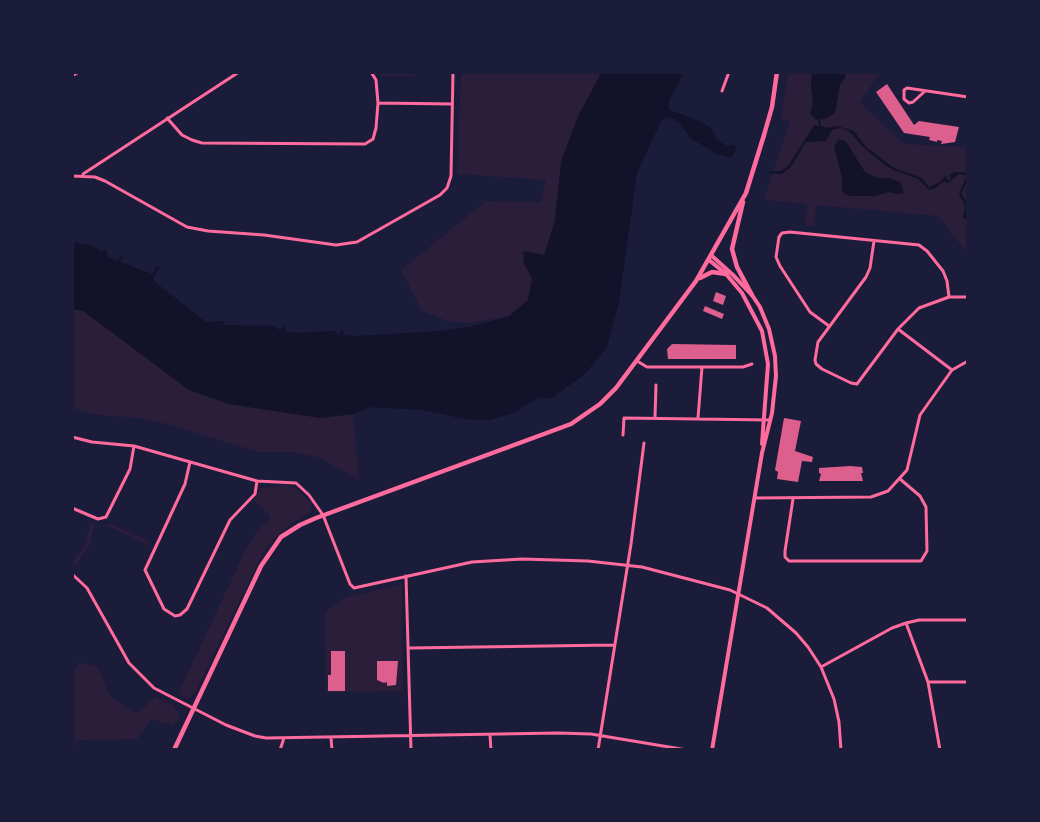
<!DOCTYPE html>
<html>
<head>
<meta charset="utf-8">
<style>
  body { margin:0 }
  #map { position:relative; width:1040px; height:822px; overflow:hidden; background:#1b1b3a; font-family:Ubuntu,sans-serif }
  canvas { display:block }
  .frame { position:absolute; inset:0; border:74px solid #1b1b3a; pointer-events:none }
</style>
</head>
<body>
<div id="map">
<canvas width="1040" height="822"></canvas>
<div class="frame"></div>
</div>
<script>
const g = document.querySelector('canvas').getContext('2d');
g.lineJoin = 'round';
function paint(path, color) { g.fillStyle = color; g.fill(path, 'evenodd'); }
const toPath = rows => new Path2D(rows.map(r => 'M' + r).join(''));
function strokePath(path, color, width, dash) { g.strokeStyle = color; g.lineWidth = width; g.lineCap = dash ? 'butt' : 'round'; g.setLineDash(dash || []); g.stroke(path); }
const green = toPath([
  [380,72,414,72,414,76,381,76],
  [461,72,602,72,579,114,561,162,555,221,544,255,524,251,524,263,533,278,528,300,510,316,468,323,450,322,422,311,401,270,486,201,541,202,546,180,457,174],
  [788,72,880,72,860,102,904,144,968,147,968,254,938,216,816,205,814,227,805,226,807,204,764,200,790,121,781,119],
  [72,309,83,311,320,418,353,414,359,480,317,457,292,452,259,452,163,423,138,418,98,415,72,408],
  [287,485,296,488,312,504,311,512,289,525,265,549,195,693,189,699,178,694,246,549,257,531,271,517,254,500,260,488],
  [91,522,95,524,89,546,76,566,72,564,85,544],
  [110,523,150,542,149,545,106,525],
  [402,584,403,691,326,692,325,612,347,597],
  [79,663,97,666,111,697,136,714,156,697,173,705,180,716,173,726,151,719,137,739,81,740,76,742,74,750,72,750,72,675]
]);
const water = toPath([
  [602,72,684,72,669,100,669,110,698,120,711,128,717,140,727,146,734,145,737,148,731,157,717,154,690,138,679,123,670,117,662,119,637,173,619,302,607,347,584,375,550,399,540,397,511,414,489,420,465,419,422,410,372,407,353,414,320,418,228,404,189,390,83,311,72,309,72,242,90,245,99,250,100,253,105,249,107,251,107,256,110,258,118,261,121,256,123,257,120,262,152,274,157,266,160,267,153,278,155,282,206,322,223,321,225,325,273,326,280,330,284,326,286,328,284,331,295,333,334,331,340,335,341,330,343,330,343,335,357,336,441,331,479,325,509,316,528,300,532,279,524,263,523,251,544,255,555,221,561,162,579,114],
  [812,72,846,72,845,78,840,85,835,113,825,119,816,120,810,114,813,103,811,89],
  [814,125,829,128,837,126,854,131,866,147,886,162,896,169,922,178,929,187,940,182,946,175,947,180,950,180,950,175,955,172,968,173,968,180,961,193,968,205,966,212,968,220,963,218,965,205,959,194,967,175,959,174,948,183,944,181,934,189,929,190,918,179,893,170,883,164,861,145,849,131,841,128,832,130,826,141,806,142,791,167,782,174,769,173,770,171,781,171,789,165],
  [838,140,844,140,847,143,865,172,879,178,889,178,900,182,904,193,898,194,888,192,876,196,850,196,845,194,842,191,842,178,834,147]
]);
const stream = toPath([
  [819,120,820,126]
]);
const building = toPath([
  [887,84,914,125,919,121,959,127,955,142,941,144,942,141,937,140,937,142,929,140,930,137,904,133,876,92],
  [716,292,726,296,723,305,713,301],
  [705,306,724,314,722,319,703,311],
  [672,344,736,345,736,359,668,359,667,349],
  [784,418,801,421,795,451,813,457,812,462,802,461,798,482,777,479,778,472,775,470],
  [850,466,862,467,863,473,861,473,863,481,819,481,821,474,819,473,819,468],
  [331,651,345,651,345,691,328,691,328,675,331,675],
  [377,661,398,661,396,685,387,686,387,682,384,683,377,680]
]);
const minor = toPath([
  [722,91,729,72],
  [924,92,913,102,909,103,904,99,904,90,907,88,968,97],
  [378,103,452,104],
  [167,118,182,135,192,140,202,143,365,144,373,139,376,128,378,103,376,80,371,72],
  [83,174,239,72],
  [72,176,95,177,105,181,187,227,208,231,264,235,336,245,357,242,440,195,447,188,451,176,453,72],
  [874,241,870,268,866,277,818,342,815,360,816,364,822,369,851,383,857,384,898,329,919,308,949,297,968,297],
  [829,326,810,312,780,266,776,257,779,237,782,233,790,232,919,245,927,251,943,271,947,281,949,297],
  [898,329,952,370],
  [637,361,647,367,743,367,752,364],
  [655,417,656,385],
  [698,418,702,367],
  [623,435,624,418,770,420],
  [72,437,92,442,134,446,257,481,296,483,309,495,323,515,350,584,354,588,472,562,522,559,588,561,642,567,730,590,767,608,796,633,808,647,821,667,834,699,839,722,841,750],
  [190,462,185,484,145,570,164,609,175,616,180,615,187,609,230,520,255,494,257,481],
  [793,499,785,551,785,557,789,561,921,561,927,551,926,507,920,496,900,479],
  [72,508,98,519,106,517,130,469,134,446],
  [72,574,87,588,129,663,154,688,226,725,255,736,266,738,558,733,591,734,687,750],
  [406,576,411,750],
  [906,623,928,682,940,750],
  [410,648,614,645],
  [821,667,892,628,906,623,919,620,968,620],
  [928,682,968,682],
  [490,735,491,750],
  [331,738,332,750],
  [280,750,284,738],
  [598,750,631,544,644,443]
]);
const tertiary = toPath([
  [756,498,871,497,888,491,907,470,920,415,952,370,968,361]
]);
const secondary = toPath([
  [712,256,733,275,752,295,760,307,769,329,775,356,776,376,772,413,762,453,712,750],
  [709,260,726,274,742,293,762,331,768,364,762,444]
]);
const primary = toPath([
  [72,75,77,72],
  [743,202,732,249,737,267,752,295],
  [700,278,712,272,726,274],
  [174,750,261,566,281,537,300,525,316,518,571,424,600,404,616,388,696,281,746,193,764,135,772,107,777,72]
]);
paint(green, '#2a1e3b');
paint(water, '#12122b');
strokePath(stream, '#12122b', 1.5);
paint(building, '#dd5f8e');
strokePath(minor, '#ff6b9d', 3);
strokePath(tertiary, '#ff6b9d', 3);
strokePath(secondary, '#ff6b9d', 4);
strokePath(primary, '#ff6b9d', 4.5);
</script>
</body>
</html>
